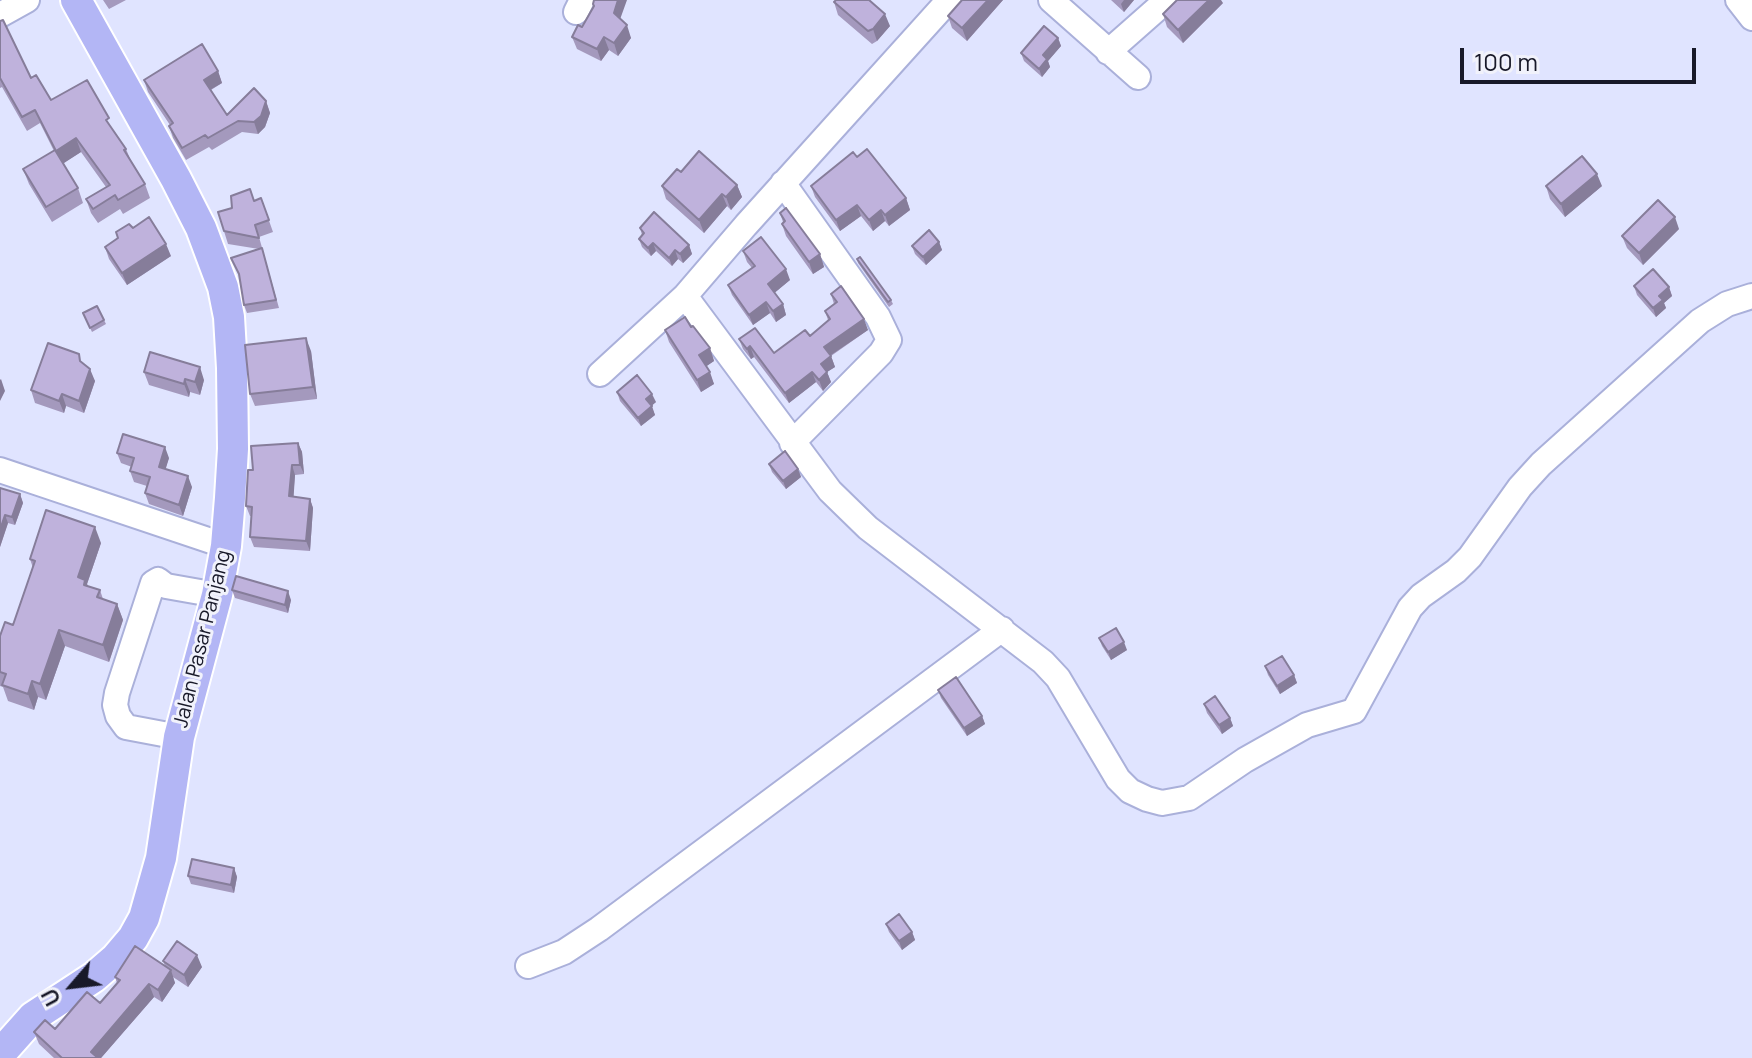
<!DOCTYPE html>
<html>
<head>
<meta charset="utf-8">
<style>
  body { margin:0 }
  #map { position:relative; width:1752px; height:1058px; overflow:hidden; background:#e0e4ff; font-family:Manrope,sans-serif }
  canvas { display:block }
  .north { position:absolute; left:32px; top:946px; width:80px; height:80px; -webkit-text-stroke:6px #f1f2fb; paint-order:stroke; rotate:242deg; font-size:22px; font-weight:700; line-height:32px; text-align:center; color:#181929 }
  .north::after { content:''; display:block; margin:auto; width:28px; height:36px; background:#181929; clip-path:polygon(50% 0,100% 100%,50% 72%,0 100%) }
  .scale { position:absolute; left:1460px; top:48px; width:236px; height:36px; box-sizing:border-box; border:4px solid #181929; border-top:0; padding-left:10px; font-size:24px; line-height:28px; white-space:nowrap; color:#181929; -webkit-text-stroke:6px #f1f2fb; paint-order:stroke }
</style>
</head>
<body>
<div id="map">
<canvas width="1752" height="1058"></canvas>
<div class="north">U</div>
<div class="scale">100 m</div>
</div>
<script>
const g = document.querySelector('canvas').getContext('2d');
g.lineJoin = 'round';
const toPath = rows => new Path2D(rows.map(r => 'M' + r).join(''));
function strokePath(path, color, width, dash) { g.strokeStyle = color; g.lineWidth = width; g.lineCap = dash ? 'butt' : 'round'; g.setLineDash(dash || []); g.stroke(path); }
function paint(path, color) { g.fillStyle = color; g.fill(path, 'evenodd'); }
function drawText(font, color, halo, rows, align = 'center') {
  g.font = font + ' Manrope,sans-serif'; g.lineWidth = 6; g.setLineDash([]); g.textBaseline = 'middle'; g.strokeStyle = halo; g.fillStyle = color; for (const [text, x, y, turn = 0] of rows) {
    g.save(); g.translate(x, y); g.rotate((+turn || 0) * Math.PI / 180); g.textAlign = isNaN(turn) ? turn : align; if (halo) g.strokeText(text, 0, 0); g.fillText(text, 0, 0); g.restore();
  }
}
const minor = toPath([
  [949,0,746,225,685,296,830,491,868,528,1043,662,1058,678,1118,779,1130,791,1147,799,1162,803,1189,798,1245,760,1307,725,1354,711,1410,608,1421,596,1456,571,1470,557,1520,487,1541,464,1700,321,1727,304,1752,296],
  [1051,0,1138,77],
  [1738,0,1752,18],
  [576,12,582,0],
  [0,15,27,0],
  [1108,52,1167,0],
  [783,183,878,317,889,340,881,353,792,443],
  [600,374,685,296],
  [0,470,226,546],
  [179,737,126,727,118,716,115,705,117,693,153,583,158,580,166,586,217,595],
  [528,966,564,952,599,929,1002,629]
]);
const major = toPath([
  [0,1054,33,1017,94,977,116,958,133,938,144,918,161,858,179,737,217,595,226,546,230,498,233,449,232,368,229,317,223,287,201,228,176,179,76,0]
]);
const wall = toPath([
  [103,0,126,0,109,9],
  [962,0,1003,0,967,41,952,28,948,16],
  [1111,0,1134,0,1124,12],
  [834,2,890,26,877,41,872,44,838,15],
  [1223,3,1183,43,1167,27,1163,14],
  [593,4,620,19,631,38,618,56,609,50,601,61,577,49,572,37,582,27,594,7],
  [0,21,31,78,51,100,113,131,126,149,131,161,145,184,150,198,123,214,120,209,98,223,91,213,86,199,106,187,81,152,63,163,78,188,83,203,52,222,29,184,23,169,54,151,40,123,27,131,2,87,0,88],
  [1058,38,1061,46,1048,61,1050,67,1042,77,1024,61,1021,53],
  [218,71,222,83,211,90,227,115,266,101,270,113,265,127,258,134,242,132,212,150,209,147,186,160,173,138,169,126,170,125,148,92,144,80],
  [857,157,906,198,910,210,889,226,885,221,873,231,861,216,840,231,815,197,811,186],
  [737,185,742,197,731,210,727,206,704,233,666,199,662,186],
  [1546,186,1602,186,1565,217,1550,199],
  [261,198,273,232,259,237,279,308,247,313,244,305,239,277,259,249,228,244,218,212],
  [780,213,820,254,824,267,813,274,786,236,782,224,783,222],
  [640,228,689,245,692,254,683,263,678,259,672,266,656,251,651,256,642,247,639,239,642,235],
  [1679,229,1643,265,1627,248,1622,236],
  [939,242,942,250,926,265,915,254,912,246],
  [105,247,171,256,127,285,109,259],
  [743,251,790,280,774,293,783,304,786,315,776,322,770,313,753,325,732,295,728,285,752,268,747,262],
  [857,259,891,300,893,304,889,307,858,263],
  [1634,286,1669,287,1672,296,1664,303,1666,308,1656,317,1637,295],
  [831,294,868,330,831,356,835,367,827,372,831,382,823,391,816,382,789,403,754,357,751,359,743,349,739,339,774,353,810,336,828,320,825,311,834,304],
  [83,313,104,320,106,324,92,332],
  [665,330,710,348,714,361,706,366,714,384,701,392,669,342],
  [311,351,317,399,255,406,250,394],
  [82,362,95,381,84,413,66,406,64,413,35,403,31,390],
  [144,372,204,380,200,395,190,392,189,397,149,385],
  [617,392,656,402,651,406,655,415,641,426,620,401],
  [298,443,302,452,304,474,295,475,293,497,310,499,313,508,310,551,254,547,250,537,252,516,250,516,246,506],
  [117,453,169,458,165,469,192,487,183,516,149,504,145,493,147,486,134,482,130,471,132,467,121,463],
  [769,464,798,469,801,477,786,489,772,472],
  [0,488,20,494,23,503,15,525,8,523,0,547],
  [101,543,87,584,88,586,100,590,103,599,117,604,123,620,109,662,65,646,46,700,38,697,34,710,8,701,3,687,0,686,0,636,13,625,33,568,30,559],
  [232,590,291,600,288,613,235,598],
  [1099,638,1127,650,1111,660,1102,646],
  [1265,666,1294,675,1297,683,1280,694,1268,675],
  [938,690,982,716,985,724,967,736,941,698],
  [1204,704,1230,718,1233,726,1222,734,1207,713],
  [234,868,237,877,234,893,191,884,188,876],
  [886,924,912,932,915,940,902,950,889,932],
  [163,961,202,967,188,987,173,977,175,983,162,1002,154,997,101,1058,54,1058,39,1044,34,1032,55,1029,100,1003,117,983,115,977,165,966]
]);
const shadedWall = toPath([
  [618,0,627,0,618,25,614,13],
  [988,0,1003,0,967,41,962,28],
  [1124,0,1134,0,1124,12,1121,4],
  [1209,0,1221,0,1223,3,1183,43,1178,30],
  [885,14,890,26,877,41,873,29],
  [627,25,631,38,618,56,614,43],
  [604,37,609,50,601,61,597,49],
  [1058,38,1061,46,1048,61,1050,67,1042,77,1039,69,1043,55],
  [218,71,222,83,208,91,204,80],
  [266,101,270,113,265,127,258,134,254,122],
  [76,138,81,152,61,165,56,151],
  [1597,174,1602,186,1565,217,1561,204],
  [737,185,742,197,731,210,726,197],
  [722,194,727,206,704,233,699,220],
  [906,198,910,210,889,226,885,215],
  [857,205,861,216,840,231,836,220],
  [881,210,885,221,873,231,869,220],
  [1675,217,1679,229,1643,265,1639,253],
  [939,242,942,250,926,265,923,257],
  [653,243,656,251,651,256,648,248],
  [166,244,171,256,127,285,122,273],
  [689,245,692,254,683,263,680,254],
  [675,250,678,259,672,266,669,258],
  [820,254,824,267,813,274,809,262],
  [786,269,790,280,772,295,768,284],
  [1669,287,1672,296,1664,303,1666,308,1656,317,1653,308,1659,296],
  [766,302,770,313,753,325,749,315],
  [783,304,786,315,776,322,773,311],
  [864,319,868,330,828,357,824,347],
  [306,338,311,351,317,399,313,387],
  [750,346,754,357,751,359,747,349],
  [710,348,714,361,704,368,699,355],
  [831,356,835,367,827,372,831,382,823,391,819,380,821,364],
  [200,367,204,380,200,395,195,382],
  [90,369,95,381,84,413,79,401],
  [710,372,714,384,701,392,697,380],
  [812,372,816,382,789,403,785,393],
  [1,379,5,391,0,401,0,380],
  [185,379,190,392,189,397,184,384],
  [62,394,66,406,64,413,59,401],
  [652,394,656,402,649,408,646,399],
  [652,406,655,415,641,426,638,418],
  [298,443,302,452,304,474,300,465],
  [165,447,169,458,163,478,159,467],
  [292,465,295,475,293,506,289,496],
  [798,469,801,477,786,489,783,481],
  [188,476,192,487,183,516,179,505],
  [20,494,23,503,15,525,12,517],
  [310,499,313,508,310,551,306,541],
  [5,515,8,523,0,547,0,530],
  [95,527,101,543,87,584,91,596,78,577],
  [288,591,291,600,288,613,285,605],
  [117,604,123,620,109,662,103,645],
  [59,630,65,646,46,700,40,684],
  [1124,642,1127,650,1111,660,1108,652],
  [1294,675,1297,683,1280,694,1277,686],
  [32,681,38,697,34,710,28,694],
  [982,716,985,724,967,736,964,728],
  [1230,718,1233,726,1222,734,1219,725],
  [234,868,237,877,234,893,231,885],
  [912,932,915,940,902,950,899,941],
  [197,955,202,967,188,987,184,975],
  [171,970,175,983,162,1002,158,990],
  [149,984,154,997,101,1058,93,1058,91,1052]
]);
const building = toPath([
  [594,0,618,0,614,13,627,25,614,43,604,37,597,49,572,37,578,25,582,27,594,6,593,4,594,0],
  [836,0,869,0,885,14,873,29,868,31,834,2,836,0],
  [962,0,988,0,962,28,948,16,962,0],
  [1177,0,1209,0,1178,30,1163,14,1177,0],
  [3,20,31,78,36,75,51,100,87,80,109,118,106,120,126,149,124,150,145,184,118,200,115,195,93,209,86,199,110,185,76,138,56,151,35,110,22,117,0,78,0,21,3,20],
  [1044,26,1058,38,1043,55,1047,59,1039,69,1021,53,1044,26],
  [202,44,218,71,204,80,227,115,254,88,266,101,261,116,254,122,238,121,208,138,205,135,182,148,169,126,173,123,144,80,202,44],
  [867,149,906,198,885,215,881,210,869,220,857,205,836,220,811,186,853,152,857,157,867,149],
  [55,150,78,188,46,207,23,169,55,150],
  [699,151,737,185,726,197,722,194,699,220,662,186,677,169,681,172,699,151],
  [1582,156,1597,174,1561,204,1546,186,1582,156],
  [250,189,254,201,261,198,269,220,255,225,259,238,224,231,218,212,232,208,231,196,250,189],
  [1658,200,1675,217,1639,253,1622,236,1658,200],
  [786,208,820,254,809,262,782,224,785,221,780,213,786,208],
  [654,212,689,245,680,254,675,250,669,258,653,243,648,248,639,239,644,233,640,228,654,212],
  [149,217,166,244,122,273,105,247,118,238,116,232,129,224,133,228,149,217],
  [929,230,939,242,923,257,912,246,929,230],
  [761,237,786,269,768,284,783,304,773,311,766,302,749,315,728,285,755,266,743,251,761,237],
  [262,248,276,300,244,305,239,274,231,258,262,248],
  [860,257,891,300,888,302,857,259,860,257],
  [1653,269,1669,287,1659,296,1663,300,1653,308,1634,286,1653,269],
  [841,286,864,319,824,347,831,356,821,364,827,372,819,380,812,372,785,393,750,346,747,349,739,339,755,328,774,353,805,330,810,336,830,319,825,311,837,302,831,294,841,286],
  [97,306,104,320,90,328,83,313,97,306],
  [685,317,691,327,693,326,710,348,699,355,710,372,697,380,665,330,685,317],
  [306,338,313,387,250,394,245,345,306,338],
  [48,343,79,354,80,361,90,369,79,401,62,394,59,401,31,390,48,343],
  [150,352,200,367,195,382,185,379,184,384,144,372,150,352],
  [637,375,652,394,646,399,652,406,638,418,617,392,637,375],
  [123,434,165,447,159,467,188,476,179,505,145,493,150,477,130,471,134,458,117,453,123,434],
  [298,443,300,465,292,465,289,496,310,499,306,541,250,537,252,507,246,506,248,470,253,470,251,446,298,443],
  [785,451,798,469,783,481,769,464,785,451],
  [0,488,20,494,12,517,5,515,0,530,0,488],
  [46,510,95,527,78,577,85,580,84,585,100,590,97,597,117,604,103,645,59,630,40,684,32,681,28,694,2,685,6,674,0,672,0,636,5,622,13,625,35,561,30,559,46,510],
  [236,576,288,591,285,605,232,590,236,576],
  [1116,628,1124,642,1108,652,1099,638,1116,628],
  [1282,656,1294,675,1277,686,1265,666,1282,656],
  [956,677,982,716,964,728,938,690,956,677],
  [1215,696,1230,718,1219,725,1204,704,1215,696],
  [192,859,234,868,231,885,188,876,192,859],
  [899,914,912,932,899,941,886,924,899,914],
  [177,941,197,955,184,975,163,961,177,941],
  [135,946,171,970,158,990,149,984,91,1052,98,1058,62,1058,34,1032,45,1020,55,1029,87,992,100,1003,120,980,115,977,135,946]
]);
const streetNames = [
  ["Jalan Pasar Panjang",203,639,-76]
];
strokePath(minor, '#aab0da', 28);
strokePath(major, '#fff', 34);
strokePath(minor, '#fff', 24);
strokePath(major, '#b3b6f5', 30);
paint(wall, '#a499bd');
paint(shadedWall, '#867d9a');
paint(building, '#bfb2dc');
strokePath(building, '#867d9a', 2);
drawText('20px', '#181929', '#f1f2fb', streetNames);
</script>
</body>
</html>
